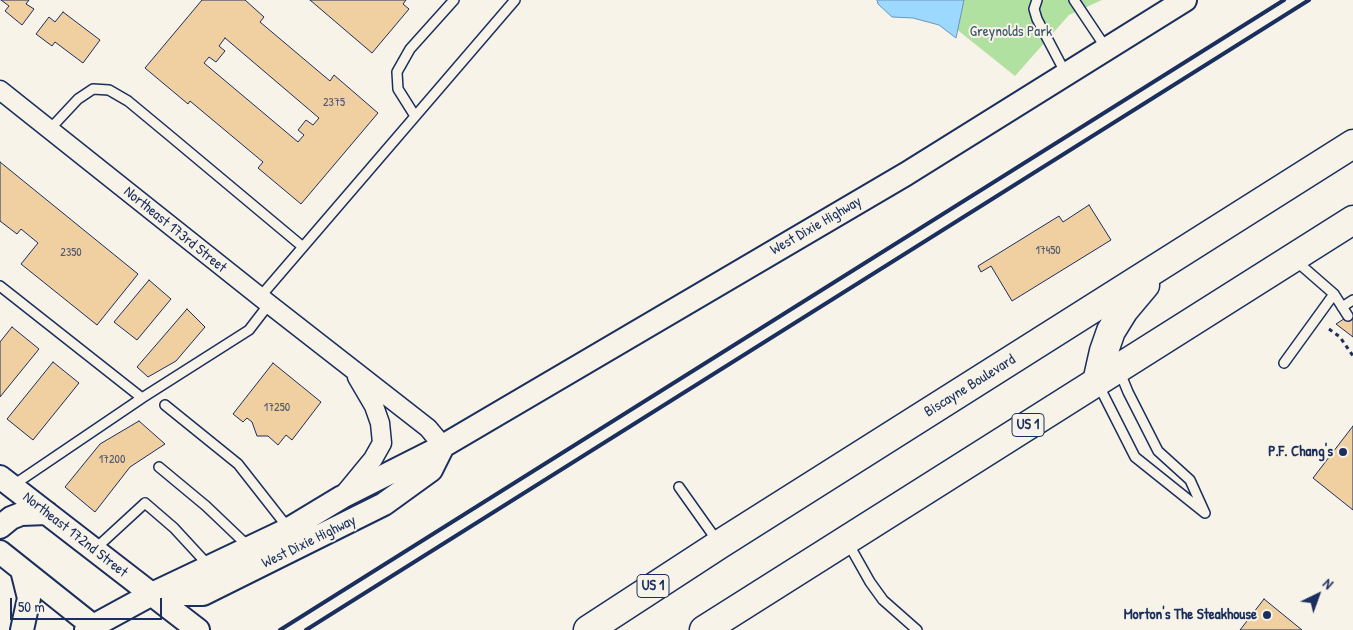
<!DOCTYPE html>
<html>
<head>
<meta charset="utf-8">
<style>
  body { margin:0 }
  #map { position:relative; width:1353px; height:630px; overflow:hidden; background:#f7f3e8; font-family:"Patrick Hand",sans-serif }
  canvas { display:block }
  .north { position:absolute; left:1293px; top:570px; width:50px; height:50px; -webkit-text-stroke:4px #f7f3e8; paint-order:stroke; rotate:42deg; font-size:14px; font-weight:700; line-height:20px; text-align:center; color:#1b2f5e }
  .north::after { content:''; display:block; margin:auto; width:18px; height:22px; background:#1b2f5e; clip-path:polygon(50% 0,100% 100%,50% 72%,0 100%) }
  .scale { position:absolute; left:10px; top:598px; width:152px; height:22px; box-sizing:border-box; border:2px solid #1b2f5e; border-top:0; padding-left:6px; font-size:15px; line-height:18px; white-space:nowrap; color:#1b2f5e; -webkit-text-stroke:4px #f7f3e8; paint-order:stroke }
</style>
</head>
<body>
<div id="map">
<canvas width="1353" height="630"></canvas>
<div class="north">N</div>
<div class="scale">50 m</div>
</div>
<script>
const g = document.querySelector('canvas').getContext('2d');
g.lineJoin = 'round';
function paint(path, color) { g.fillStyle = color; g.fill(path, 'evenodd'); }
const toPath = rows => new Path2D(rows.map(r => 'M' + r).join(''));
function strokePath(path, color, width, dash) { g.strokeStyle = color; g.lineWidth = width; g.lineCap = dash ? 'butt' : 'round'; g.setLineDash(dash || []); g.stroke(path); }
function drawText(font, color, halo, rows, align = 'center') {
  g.font = font + ' "Patrick Hand",sans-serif'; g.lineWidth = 4; g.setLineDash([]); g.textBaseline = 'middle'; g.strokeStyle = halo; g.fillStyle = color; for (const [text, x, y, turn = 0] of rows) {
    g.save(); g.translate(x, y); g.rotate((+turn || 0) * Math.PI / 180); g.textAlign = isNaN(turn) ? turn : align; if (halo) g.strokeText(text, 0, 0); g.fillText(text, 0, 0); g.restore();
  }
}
const green = toPath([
  [920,0,1102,0,1069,15,1015,76]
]);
const water = toPath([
  [877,0,964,0,956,38,939,25,913,18,892,17,878,4,877,0]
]);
const building = toPath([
  [1,0,29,0,26,4,34,9,22,25,5,11,9,6,1,0],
  [202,0,245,0,264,17,260,22,330,81,334,75,378,113,301,204,258,168,263,162,190,101,188,104,145,68,202,0],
  [225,38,319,118,313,125,306,120,298,130,304,135,298,142,204,63,209,57,216,62,225,51,219,46,225,38],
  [310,0,406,0,403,4,409,9,372,53,310,0],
  [63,12,100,40,83,63,55,42,52,46,36,34,49,17,55,22,63,12],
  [0,162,138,274,97,325,21,264,38,243,21,229,17,234,0,221,0,162],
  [1089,205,1111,240,1012,301,991,266,981,272,978,266,1059,216,1063,222,1089,205],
  [149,280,171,299,137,340,114,322,149,280],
  [187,309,205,327,176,361,148,377,137,367,187,309],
  [1353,313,1353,337,1336,324,1353,313],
  [12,327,39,349,0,397,0,342,12,327],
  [53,362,79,383,33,440,7,419,53,362],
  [273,363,321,402,292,440,286,435,278,445,268,436,257,436,252,422,247,418,243,422,233,414,273,363],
  [139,421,165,444,130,467,95,512,65,487,100,444,139,421],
  [1353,426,1353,510,1313,478,1353,426],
  [1264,599,1302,630,1240,630,1264,599]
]);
const path = toPath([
  [1329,329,1340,337,1353,356]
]);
const service = toPath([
  [1037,0,1034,9,1037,19,1066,74],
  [1074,0,1106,48],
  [415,116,398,89,397,72,410,49,454,0],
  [50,129,78,99,93,89,109,90,128,101,169,135,303,247],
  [1295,260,1334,294,1348,316],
  [0,286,142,398],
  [260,297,515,0],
  [1342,307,1353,300],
  [1284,363,1334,294],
  [1119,370,1128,392,1158,451,1190,480,1204,511],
  [1098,384,1135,457,1205,513],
  [165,405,238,464,289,529],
  [159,467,206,506,249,547],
  [12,486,142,398,249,330,269,304],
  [679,487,718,542],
  [848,543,870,582,883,600,917,630],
  [95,549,145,503,174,528,210,567]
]);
const minor = toPath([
  [0,90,269,304,428,428,443,446],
  [345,493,373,459,382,443,380,423,374,406,357,377]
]);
const tertiary = toPath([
  [0,477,198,630],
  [0,527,11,518,21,514,47,513],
  [0,552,98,630],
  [22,570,29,598,22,630],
  [158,594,203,594,384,504,431,470,443,446],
  [86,630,152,594,289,529,342,497,443,446,906,174,1185,0]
]);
const primary = toPath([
  [1097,382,1104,351,1111,331,1124,310,1145,285],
  [588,630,720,544,1353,144],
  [704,630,1353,220]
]);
const rail = toPath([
  [280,630,1284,0],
  [306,630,1309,0]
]);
const markers = [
  [1343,452,5,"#1b2f5e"],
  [1267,615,5,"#1b2f5e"]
];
const numberNames = [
  ["2375",334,103],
  ["17450",1048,251],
  ["2350",71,253],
  ["17250",277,408],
  ["17200",112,460]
];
const shields = [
  [1028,425,32],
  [653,586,32]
];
const shieldNames = [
  ["US 1",1028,425],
  ["US 1",653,586]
];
const parkNames = [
  ["Greynolds Park",1011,32]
];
const streetNames = [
  ["West Dixie Highway",816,226,-30],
  ["Northeast 173rd Street",175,230,39],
  ["Biscayne Boulevard",970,386,-32],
  ["Northeast 172nd Street",75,535,38],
  ["West Dixie Highway",309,542,-26]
];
const poiNames = [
  ["P.F. Chang's",1333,452],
  ["Morton's The Steakhouse",1257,615]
];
paint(green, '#b0e1a1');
paint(water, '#9dd9fe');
strokePath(water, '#6995be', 1);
paint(building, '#f0cfa1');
strokePath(building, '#1b2f5e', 1);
strokePath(service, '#1b2f5e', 12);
strokePath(minor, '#1b2f5e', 21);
strokePath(tertiary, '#1b2f5e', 26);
strokePath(primary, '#1b2f5e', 31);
strokePath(path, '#1b2f5e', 3, [4, 4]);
strokePath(service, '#f7f3e8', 9);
strokePath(minor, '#f7f3e8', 18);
strokePath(tertiary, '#f7f3e8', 22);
strokePath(primary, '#f7f3e8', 28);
strokePath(rail, '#1b2f5e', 4);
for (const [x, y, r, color] of markers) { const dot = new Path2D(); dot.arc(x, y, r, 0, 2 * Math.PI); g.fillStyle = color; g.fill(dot); strokePath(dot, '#f7f3e8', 2); }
drawText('12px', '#50576f', null, numberNames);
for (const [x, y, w] of shields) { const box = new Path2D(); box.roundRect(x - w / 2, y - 11.5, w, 23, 4); g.fillStyle = '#f7f3e8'; g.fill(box); strokePath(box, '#1b2f5e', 1); }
drawText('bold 14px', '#1b2f5e', null, shieldNames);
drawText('15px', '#39536b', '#f7f3e8', parkNames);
drawText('15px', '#1b2f5e', '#f7f3e8', streetNames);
drawText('bold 15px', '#1b2f5e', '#f7f3e8', poiNames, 'right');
</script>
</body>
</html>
